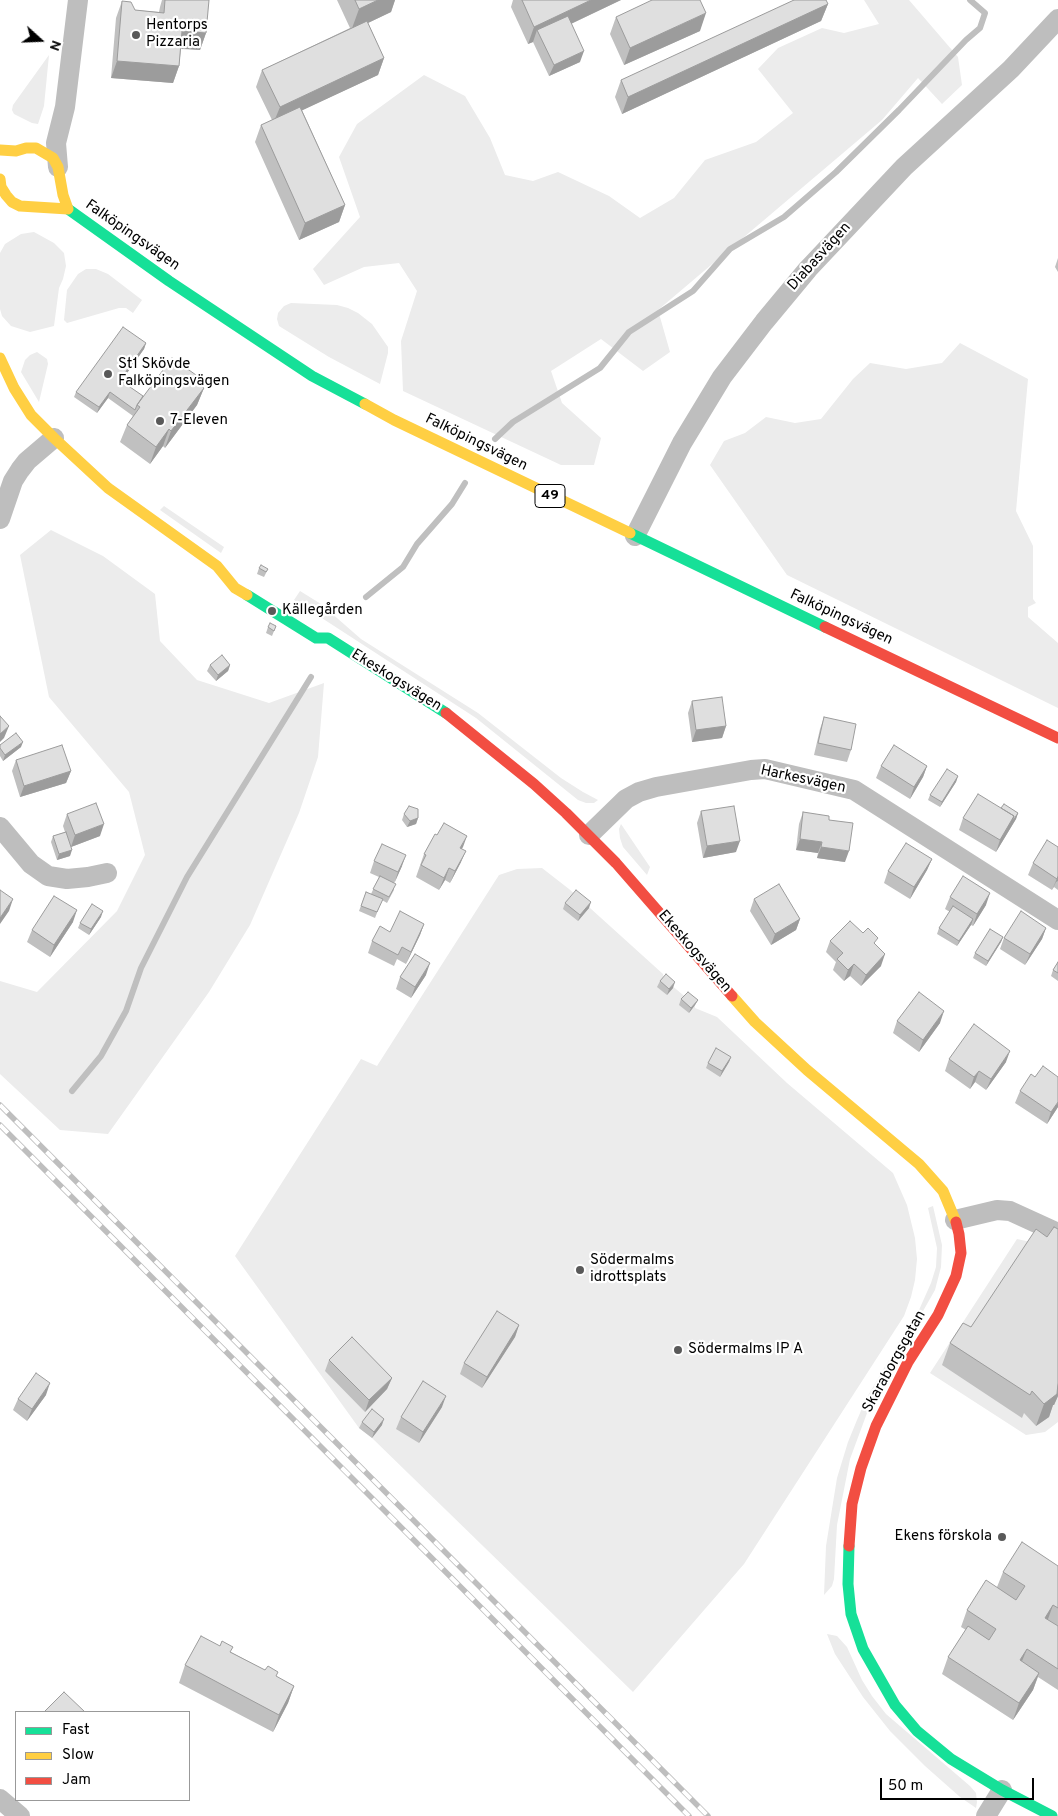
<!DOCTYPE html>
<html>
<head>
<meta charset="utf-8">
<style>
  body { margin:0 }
  #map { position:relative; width:1058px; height:1816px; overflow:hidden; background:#fff; font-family:Overpass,sans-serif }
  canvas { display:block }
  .legend { position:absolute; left:15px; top:1711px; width:175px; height:90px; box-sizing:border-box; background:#fff; border:1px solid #999; margin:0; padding:6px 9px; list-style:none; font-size:15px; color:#000 }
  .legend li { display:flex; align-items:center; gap:10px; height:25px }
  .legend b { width:25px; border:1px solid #999 }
  .north { position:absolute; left:15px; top:15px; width:50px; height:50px; -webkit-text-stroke:4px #fff; paint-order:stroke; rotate:110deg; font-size:14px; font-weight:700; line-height:20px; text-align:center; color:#000 }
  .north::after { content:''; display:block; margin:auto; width:18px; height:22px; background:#000; clip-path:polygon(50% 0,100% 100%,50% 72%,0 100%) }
  .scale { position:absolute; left:880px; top:1778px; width:154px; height:22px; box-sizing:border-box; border:2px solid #000; border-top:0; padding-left:6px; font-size:15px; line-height:18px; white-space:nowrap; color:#000; -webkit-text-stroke:4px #fff; paint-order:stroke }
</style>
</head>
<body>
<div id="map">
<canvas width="1058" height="1816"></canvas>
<ul class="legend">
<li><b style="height:6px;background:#16e098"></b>Fast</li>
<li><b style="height:6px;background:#ffcf43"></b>Slow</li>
<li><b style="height:6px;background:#f24e42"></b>Jam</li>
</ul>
<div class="north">N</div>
<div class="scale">50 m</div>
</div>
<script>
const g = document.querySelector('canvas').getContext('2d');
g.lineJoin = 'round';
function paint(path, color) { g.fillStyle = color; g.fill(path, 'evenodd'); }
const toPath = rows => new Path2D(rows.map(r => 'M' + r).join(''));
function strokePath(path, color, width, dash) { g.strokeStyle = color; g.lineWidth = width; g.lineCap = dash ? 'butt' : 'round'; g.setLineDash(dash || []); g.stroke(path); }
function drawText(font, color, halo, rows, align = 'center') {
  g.font = font + ' Overpass,sans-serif'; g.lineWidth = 4.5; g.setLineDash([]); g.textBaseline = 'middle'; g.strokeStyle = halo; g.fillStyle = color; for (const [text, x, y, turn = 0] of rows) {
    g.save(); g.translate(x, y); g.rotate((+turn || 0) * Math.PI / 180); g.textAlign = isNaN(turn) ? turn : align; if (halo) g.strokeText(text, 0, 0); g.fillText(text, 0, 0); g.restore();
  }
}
const green = toPath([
  [864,0,909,0,958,57,962,85,942,104,918,78,882,120,658,310,670,352,643,371,601,339,551,371,562,403,601,438,594,465,561,465,403,391,401,341,417,291,399,263,364,267,324,285,313,269,360,217,339,157,357,124,424,75,465,96,490,138,505,175,533,181,558,172,609,196,640,218,674,198,705,160,756,142,793,113,758,69,778,48,822,28,844,33,879,24],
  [49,55,44,106,38,124,32,123,14,114,12,110,13,105],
  [34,232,54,243,64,253,66,266,63,279,59,288,54,326,30,332,11,326,2,316,0,309,0,253,5,244,21,234],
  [86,269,96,269,108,274,142,300,133,313,126,308,119,308,67,323,64,320,67,290,78,274],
  [291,303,337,305,348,308,358,313,372,324,388,347,388,353,380,384,329,357,279,326,277,319,278,313,284,306],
  [960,343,1028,379,1016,511,1033,546,1033,599,1036,603,1028,607,1028,617,1058,643,1058,708,787,575,710,465,724,441,745,433,766,417,795,423,821,419,853,379,870,363,906,369,942,363],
  [37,352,47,359,48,364,39,402,21,372,25,360,30,355],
  [164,506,224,547,221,553,160,510],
  [51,530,103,556,155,594,160,641,197,680,269,703,324,683,318,757,299,813,250,925,209,992,108,1134,60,1130,0,1074,0,981,37,992,117,911,145,855,129,792,49,697,20,555],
  [300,591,321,604,361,639,478,713,561,778,583,792,598,800,594,803,586,803,578,800,476,718,294,600],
  [621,824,650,867,647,875,623,847,620,838,619,829],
  [542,868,569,889,663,974,664,979,695,1005,695,1008,717,1017,787,1083,893,1173,907,1205,915,1238,917,1259,915,1280,911,1297,904,1316,744,1564,633,1692,372,1438,359,1428,235,1256,361,1059,377,1066,499,875,517,869],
  [933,1206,942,1245,941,1267,935,1290,902,1348,897,1345,919,1310,931,1283,936,1267,937,1248,928,1208],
  [1017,1239,1058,1248,1058,1422,1045,1432,1026,1435,930,1373],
  [890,1358,894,1360,870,1405,850,1459,837,1525,834,1579,832,1586,824,1595,826,1546,837,1478,848,1442,857,1420,866,1399],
  [827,1634,837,1636,847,1647,862,1680,872,1696,886,1714,970,1786,976,1793,977,1802,976,1808,960,1797,925,1766,890,1731,863,1697,835,1654]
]);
const stream = toPath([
  [495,439,513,422,600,368,629,332,693,291,730,249,784,217,836,172,899,110,966,40,980,28,985,13,970,0],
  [366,597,403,567,417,544,452,504,465,483],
  [72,1091,101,1056,126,1011,141,968,187,877,311,677]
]);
const street = toPath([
  [58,167,56,143,65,107,78,0],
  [0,519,13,481,20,470,27,461,54,438],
  [635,536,682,443,722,377,764,322,808,269,904,167,1011,69,1058,19],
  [0,827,31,864,48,876,67,879,88,877,107,873],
  [589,835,626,799,639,792,656,787,751,770,765,769,854,790,1058,920],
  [955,1220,997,1210,1010,1211,1058,1233],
  [0,1799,20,1816],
  [986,1816,1002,1790]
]);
const fast = toPath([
  [68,209,169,281,312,376,365,404],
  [630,533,825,627],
  [247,595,316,638,328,638,446,713],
  [849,1546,848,1584,851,1614,863,1649,895,1705,917,1731,951,1759,1002,1790,1052,1816]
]);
const slow = toPath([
  [0,150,16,151,26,148,36,148,53,158,58,167,63,195,68,209],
  [0,179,1,187,6,195,12,202,20,206,68,209],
  [0,358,14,388,31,415,54,438,108,488,217,566,235,588,247,595],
  [365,404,394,420,630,533],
  [732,996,755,1022,807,1070,919,1164,943,1191,956,1222]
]);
const jam = toPath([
  [825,627,1058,738],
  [446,713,534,784,566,813,616,863,732,996],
  [849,1546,852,1504,861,1468,876,1426,908,1362,938,1315,956,1276,961,1253,959,1234,956,1222]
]);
const rail = toPath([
  [0,1105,708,1816],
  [0,1125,689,1816]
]);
const wall = toPath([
  [162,0,205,0,206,33,200,50,181,49,179,66,173,83,111,78,116,18,122,1,135,10,159,12,160,7],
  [337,0,395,0,391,12,368,23,384,58,378,75,302,110,345,205,339,222,299,240,255,142,261,125,272,120,256,87,262,70,350,28],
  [513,0,621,0,571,24,580,62,549,76,533,42,528,44,511,7],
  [828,4,821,21,622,114,615,97,621,80],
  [616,17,700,31,624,65,610,34],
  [1058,258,1058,272,1055,267],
  [146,343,144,349,121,381,143,396,196,375,194,380,204,388,197,405,165,448,163,446,150,464,120,442,127,425,133,416,108,398,97,413,74,397,76,392],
  [259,568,268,569,264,577,257,574],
  [276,626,272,636,266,633,268,627],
  [210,665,230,665,228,671,216,681,207,671],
  [692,701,726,726,722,738,692,742,688,713],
  [824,717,851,750,847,762,814,755,820,729],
  [0,745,21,747,3,761,0,756],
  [16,760,71,771,66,783,20,797,12,771],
  [881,766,927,766,923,777,910,799,876,778],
  [958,776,956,782,940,807,928,800,930,795],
  [1001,808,1018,813,1016,819,996,852,959,830,963,818],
  [701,811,736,852,703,858,697,823],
  [803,812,829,820,845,862,817,858,818,853,796,850,799,824],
  [67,814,100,836,71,847,70,856,57,860,51,842,53,836,65,832,63,826],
  [404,814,418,818,416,824,407,827,402,820],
  [1058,847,1058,890,1054,887,1052,890,1028,875,1033,863],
  [462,849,461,862,450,883,445,880,439,890,416,877,424,854],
  [932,859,927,870,910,899,884,883,888,871],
  [374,861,402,866,394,883,394,890,387,903,382,900,375,918,359,911,366,892,371,894,379,877,370,873],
  [950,897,986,905,973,926,971,925,957,946,937,934,939,928,950,912,945,909],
  [754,899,800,919,796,930,771,945,750,911],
  [565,903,589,908,578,921,563,909],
  [101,917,89,935,78,928,80,923],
  [73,922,50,957,27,942,32,930],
  [424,924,420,935,406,964,397,959,394,966,368,953,372,941,390,932],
  [1046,928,1042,939,1025,965,1000,949,1004,938],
  [1003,937,1001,942,986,966,973,958,975,953],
  [830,941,876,945,881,966,861,986,850,976,844,981,833,970,836,962,826,952],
  [1058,962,1058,981,1051,976,1053,970],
  [426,975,411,998,396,989,400,977],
  [660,981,673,988,667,995,657,987],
  [681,999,698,1000,695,1005,689,1013,679,1005],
  [897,1021,940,1023,919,1052,893,1033],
  [731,1057,729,1062,720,1077,706,1068,708,1063],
  [949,1059,1006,1062,986,1090,975,1082,970,1089,945,1071],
  [1020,1091,1058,1107,1047,1124,1015,1103],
  [519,1325,515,1337,482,1388,460,1374,464,1363],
  [950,1343,1058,1396,1054,1405,1053,1405,1049,1417,1036,1426,1024,1413,1022,1418,942,1365],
  [329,1360,392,1378,387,1389,365,1412,325,1371],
  [46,1395,27,1421,13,1410,18,1399],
  [442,1407,419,1443,396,1429,401,1417],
  [362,1422,382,1425,372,1438,359,1428],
  [1058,1566,1058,1690,1038,1677,1033,1690,1013,1720,942,1674,948,1657,966,1630,961,1627,967,1610,997,1587,1003,1572],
  [231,1652,294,1686,288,1703,273,1732,179,1683,185,1665]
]);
const shadedWall = toPath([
  [378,0,395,0,391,12,351,31,359,9],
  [591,0,621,0,541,38,537,30,533,42,528,44,534,27],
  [828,4,821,21,622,114,628,97],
  [706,13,700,31,624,65,630,48],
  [182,31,206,33,200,50,176,48],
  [584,51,580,62,549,76,554,65],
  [384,58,378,75,273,124,280,107],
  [117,61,179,66,173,83,111,78],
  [345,205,339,222,299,240,305,223],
  [146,343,144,349,118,386,120,380],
  [204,388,197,405,165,448,171,431],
  [110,392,108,398,97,413,99,407],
  [169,429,163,446,150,464,156,447],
  [230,665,228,671,216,681,218,675],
  [9,726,4,738,0,742,0,734],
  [726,726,722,738,692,742,696,730],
  [23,742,21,747,3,761,5,755],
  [927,766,923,777,910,799,914,787],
  [71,771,66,783,20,797,24,786],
  [958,776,956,782,940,807,942,802],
  [1018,813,1016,819,996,852,1000,840,1014,816],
  [418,818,416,824,407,827,410,821],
  [104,824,100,836,71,847,75,835],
  [467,836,463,847,456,859,460,848],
  [800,839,822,842,818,853,796,850],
  [740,841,736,852,703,858,707,846],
  [821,847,849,851,845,862,817,858],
  [72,850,70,856,57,860,59,854],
  [466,851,461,862,450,883,455,871],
  [406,855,402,866,394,884,398,872],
  [932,859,927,870,910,899,914,887],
  [449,868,445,880,439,890,444,878],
  [1058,876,1058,881,1056,882,1052,890],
  [990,893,986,905,973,926,977,914],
  [13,899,9,911,0,924,0,918],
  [591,902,589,908,578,921,580,915],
  [77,910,73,922,50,957,54,945],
  [103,911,101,917,89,935,91,929],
  [800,919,796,930,771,945,775,934],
  [973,919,971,925,957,946,959,941],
  [424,924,420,935,406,964,411,952],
  [1046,928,1042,939,1025,965,1030,954],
  [1003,937,1001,942,986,966,988,961],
  [885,954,881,966,861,986,866,975],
  [430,963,426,975,411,998,415,987],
  [854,964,850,976,844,981,848,970],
  [675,982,673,988,667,995,669,989],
  [698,1000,695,1005,689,1013,691,1008],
  [944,1011,940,1023,919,1052,923,1040],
  [1010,1051,1006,1062,986,1090,991,1079],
  [731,1057,729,1062,720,1077,722,1071],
  [979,1071,975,1082,970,1089,974,1077],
  [1058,1102,1058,1107,1047,1124,1051,1112],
  [519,1325,515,1337,482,1388,487,1377],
  [392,1378,387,1389,365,1412,369,1400],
  [50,1383,46,1395,27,1421,32,1409],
  [1058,1383,1058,1396,1054,1405,1053,1405,1049,1417,1036,1426,1044,1404],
  [446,1396,442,1407,419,1443,423,1432],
  [384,1419,382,1425,372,1438,374,1432],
  [1053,1605,1047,1622,1045,1618],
  [1027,1649,1020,1666,1020,1660],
  [1039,1673,1033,1690,1013,1720,1019,1703],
  [294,1686,288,1703,273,1732,279,1715]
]);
const building = toPath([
  [165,0,209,0,206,33,182,31,179,66,117,61,122,1,131,2,135,10,164,13,165,0],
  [355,0,378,0,359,9,355,0],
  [522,0,591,0,534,27,522,0],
  [652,0,700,0,706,13,630,48,616,17,652,0],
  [794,0,826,0,828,4,628,97,621,80,794,0],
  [568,16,584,51,554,65,537,30,568,16],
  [367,21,384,58,280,107,262,70,367,21],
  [300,107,345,205,305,223,261,125,300,107],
  [123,327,146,343,120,380,143,396,137,405,135,410,110,392,99,407,76,392,123,327],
  [172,358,196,375,192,379,204,388,171,431,169,429,156,447,127,425,140,407,137,405,172,358],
  [261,565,268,569,266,572,259,568,261,565],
  [270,623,276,626,274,631,268,627,270,623],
  [222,655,230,665,218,675,210,665,222,655],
  [722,697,726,726,696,730,692,701,722,697],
  [0,716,9,726,0,734,0,716],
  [824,717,856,724,851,750,818,743,824,717],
  [16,733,23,742,5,755,0,748,0,745,16,733],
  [62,745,71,771,24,786,16,760,62,745],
  [894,745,927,766,914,787,881,766,894,745],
  [947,769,958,776,942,802,930,795,947,769],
  [978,794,1014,816,1000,840,963,818,978,794],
  [96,803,104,824,75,835,67,814,96,803],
  [1004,804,1018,813,1012,822,1014,816,1001,808,1004,804],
  [409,806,418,809,418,818,410,821,404,814,409,806],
  [734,806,740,841,707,846,701,811,734,806],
  [803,812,829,816,829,820,853,823,849,851,821,847,822,842,800,839,803,812],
  [444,823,467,836,460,848,466,851,455,871,449,868,444,878,421,865,426,855,424,854,435,834,437,835,444,823],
  [66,832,72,850,59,854,53,836,66,832],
  [1047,840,1058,847,1058,876,1057,879,1033,863,1047,840],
  [906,843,932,859,914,887,888,871,906,843],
  [382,844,406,855,398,872,374,861,382,844],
  [380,876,396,884,389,897,373,889,380,876],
  [963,876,990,893,977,914,950,897,963,876],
  [779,884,800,919,775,934,754,899,779,884],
  [0,890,13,899,0,918,0,890],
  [576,890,591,902,580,915,565,903,576,890],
  [366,892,383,899,377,912,361,906,366,892],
  [54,896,77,910,54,945,32,930,54,896],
  [92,904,103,911,91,929,80,923,92,904],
  [953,906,973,919,959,941,939,928,953,906],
  [400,911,424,924,411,952,402,947,398,955,372,941,380,926,390,932,400,911],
  [1021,911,1046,928,1030,954,1004,938,1021,911],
  [850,921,863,933,868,928,878,938,874,943,885,954,866,975,854,964,848,970,837,959,843,953,830,941,850,921],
  [990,929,1003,937,988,961,975,953,990,929],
  [415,954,430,963,415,987,400,977,415,954],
  [1058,962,1058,973,1053,970,1058,962],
  [666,974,675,982,669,989,660,981,666,974],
  [688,992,698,1000,691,1008,681,999,688,992],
  [919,992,944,1011,923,1040,897,1021,919,992],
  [974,1024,1010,1051,991,1079,979,1071,974,1077,949,1059,974,1024],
  [716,1048,731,1057,722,1071,708,1063,716,1048],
  [1043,1066,1058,1077,1058,1102,1051,1112,1020,1091,1031,1074,1035,1077,1043,1066],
  [1054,1227,1058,1229,1058,1383,1057,1394,1044,1404,1032,1391,1030,1395,950,1343,963,1323,971,1327,1036,1229,1047,1237,1054,1227],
  [497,1311,519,1325,487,1377,464,1363,497,1311],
  [352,1337,392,1378,369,1400,329,1360,352,1337],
  [36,1373,50,1383,32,1409,18,1399,36,1373],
  [423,1381,446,1396,423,1432,401,1417,423,1381],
  [372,1409,384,1419,374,1432,362,1422,372,1409],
  [1022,1542,1058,1566,1058,1608,1053,1605,1045,1618,1058,1626,1058,1669,1027,1649,1020,1660,1039,1673,1019,1703,948,1657,968,1626,989,1640,996,1629,967,1610,986,1580,1016,1600,1025,1586,1003,1572,1022,1542],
  [201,1636,220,1646,222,1641,233,1647,230,1652,265,1670,268,1666,278,1672,276,1676,294,1686,279,1715,185,1665,201,1636],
  [64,1692,85,1712,44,1712,64,1692]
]);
const markers = [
  [136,35,5,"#595959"],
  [108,374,5,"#595959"],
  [160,421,5,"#595959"],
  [272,611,5,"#595959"],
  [580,1270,5,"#595959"],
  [678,1350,5,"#595959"],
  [1002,1537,5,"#595959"]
];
const shields = [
  [550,496,30]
];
const shieldNames = [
  ["49",550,496]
];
const poiNames = [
  ["Hentorps",146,26],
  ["Pizzaria",146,43],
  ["St1 Skövde",118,365],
  ["Falköpingsvägen",118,382],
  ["7-Eleven",170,421],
  ["Källegården",282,611],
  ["Södermalms",590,1261],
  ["idrottsplats",590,1278],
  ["Södermalms IP A",688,1350],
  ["Ekens förskola",992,1537,"right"]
];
const streetNames = [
  ["Falköpingsvägen",132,236,35],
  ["Diabasvägen",820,257,-48],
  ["Falköpingsvägen",476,443,26],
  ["Falköpingsvägen",841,618,25],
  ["Ekeskogsvägen",396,681,32],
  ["Harkesvägen",803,780,12],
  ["Ekeskogsvägen",694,952,49],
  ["Skaraborgsgatan",895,1362,-61]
];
paint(green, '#ececec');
strokePath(stream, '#bfbfbf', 6);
strokePath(street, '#bebebe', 20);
strokePath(fast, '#16e098', 11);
strokePath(slow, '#ffcf43', 11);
strokePath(jam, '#f24e42', 11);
strokePath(rail, '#bebebe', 5.5);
strokePath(rail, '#fff', 4, [11]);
paint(wall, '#c0c0c0');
paint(shadedWall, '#9c9c9c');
paint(building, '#dfdfdf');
strokePath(building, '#9c9c9c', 1);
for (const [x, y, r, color] of markers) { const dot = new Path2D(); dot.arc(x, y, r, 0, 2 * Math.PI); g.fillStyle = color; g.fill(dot); strokePath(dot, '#fff', 2); }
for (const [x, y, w] of shields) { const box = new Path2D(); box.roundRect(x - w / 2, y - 11.5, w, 23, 4); g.fillStyle = '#fff'; g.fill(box); strokePath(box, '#000', 1); }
drawText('bold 14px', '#000', null, shieldNames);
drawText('15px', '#000', '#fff', poiNames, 'left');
drawText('15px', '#000', '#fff', streetNames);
</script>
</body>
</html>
